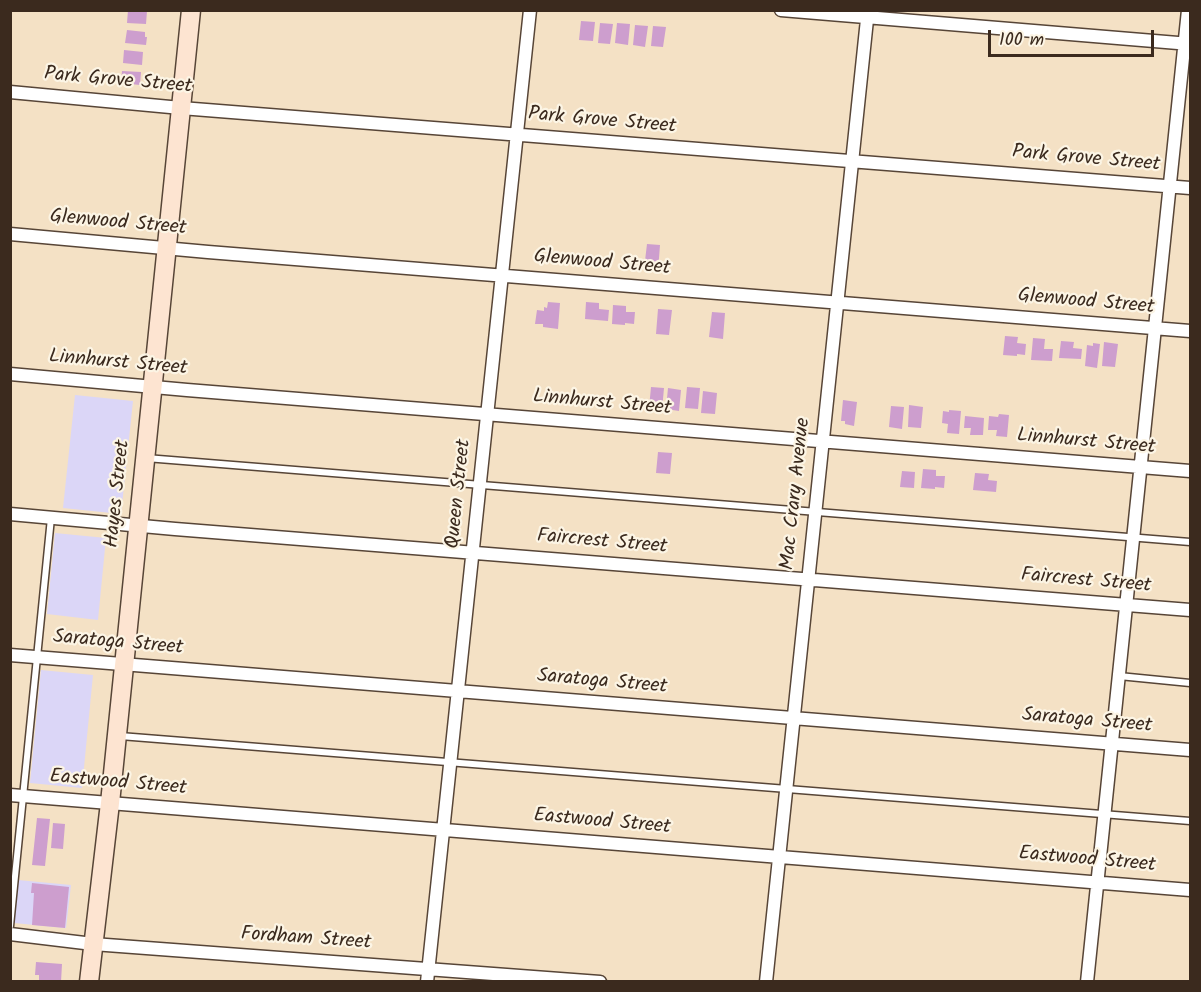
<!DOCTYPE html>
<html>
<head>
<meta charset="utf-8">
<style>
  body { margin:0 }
  #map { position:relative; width:1201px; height:992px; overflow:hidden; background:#f4e1c5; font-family:Kalam,sans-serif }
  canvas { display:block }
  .frame { position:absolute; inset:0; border:12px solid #3b2a1e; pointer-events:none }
  .scale { position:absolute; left:988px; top:30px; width:166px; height:27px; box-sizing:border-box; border:3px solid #3b2a1e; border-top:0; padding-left:8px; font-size:18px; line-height:21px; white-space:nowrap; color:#3b2a1e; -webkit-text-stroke:4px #fcf5e5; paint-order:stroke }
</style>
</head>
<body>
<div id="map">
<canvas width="1201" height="992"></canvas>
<div class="frame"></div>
<div class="scale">100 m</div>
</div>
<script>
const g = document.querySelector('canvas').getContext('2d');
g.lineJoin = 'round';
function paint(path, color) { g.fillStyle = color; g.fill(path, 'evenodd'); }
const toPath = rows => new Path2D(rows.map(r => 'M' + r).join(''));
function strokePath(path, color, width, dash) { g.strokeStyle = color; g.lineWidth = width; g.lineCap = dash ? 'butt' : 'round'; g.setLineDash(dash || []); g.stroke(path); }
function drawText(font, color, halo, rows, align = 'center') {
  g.font = font + ' Kalam,sans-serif'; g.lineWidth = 4.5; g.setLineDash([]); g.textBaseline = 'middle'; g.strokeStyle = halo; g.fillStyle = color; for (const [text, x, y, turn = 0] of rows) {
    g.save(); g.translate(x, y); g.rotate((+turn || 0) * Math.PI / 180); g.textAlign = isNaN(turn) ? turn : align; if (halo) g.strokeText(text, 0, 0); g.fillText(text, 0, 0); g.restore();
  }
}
const built = toPath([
  [75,395,133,401,121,514,63,508],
  [55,533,106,538,98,620,47,614],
  [41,670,93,675,82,788,30,783],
  [18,880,71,885,66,928,14,923]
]);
const building = toPath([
  [128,10,147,11,146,24,127,23],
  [581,21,595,22,593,41,579,40],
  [600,23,613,24,610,44,598,43],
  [617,23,630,24,628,45,615,43],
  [635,25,648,26,645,47,633,45],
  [653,26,666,27,663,47,651,46],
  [127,30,145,32,145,37,147,37,146,45,125,43],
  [124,50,143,52,142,65,123,63],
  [122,71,141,72,140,85,121,83],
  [647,244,660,245,658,271,644,269],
  [548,302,560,303,558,329,543,327,543,324,535,324,537,310,544,311,544,307,547,308],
  [586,302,599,303,599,309,609,310,608,321,585,319],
  [613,305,626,306,626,312,635,312,634,324,625,323,625,325,612,324],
  [658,309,672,310,669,335,656,334],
  [712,312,725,313,723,339,709,337],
  [1005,336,1018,337,1017,343,1026,344,1025,355,1017,354,1017,356,1003,355],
  [1033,338,1045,339,1044,349,1053,349,1052,361,1031,360],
  [1061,341,1074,342,1073,348,1082,349,1081,359,1059,358],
  [1104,342,1118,344,1115,367,1102,366],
  [1093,343,1100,344,1097,368,1085,366,1087,345,1093,346],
  [651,387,664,388,662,410,649,408],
  [687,387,700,388,698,409,685,408],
  [668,388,681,390,679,411,666,409],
  [703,391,717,393,715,414,701,413],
  [843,400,857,402,854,426,845,424,845,421,841,421],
  [909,405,923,407,921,428,908,427],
  [891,406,904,407,902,429,889,427],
  [949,410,961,411,959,434,947,433,948,424,942,423,943,411,949,412],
  [999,414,1009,415,1007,437,996,436,997,430,988,430,989,416,998,417],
  [965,416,984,418,983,435,970,435,971,428,964,428],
  [658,452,672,453,670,474,656,473],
  [923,469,936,470,936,476,945,476,944,488,935,487,935,489,921,488],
  [902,471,915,472,914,488,900,487],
  [975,473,989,474,988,480,997,481,996,492,973,490],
  [37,818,50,819,45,866,32,865],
  [53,823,65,824,63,849,51,848],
  [32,883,69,887,65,928,32,925,34,893,31,893],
  [36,962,62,964,61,982,39,982,39,975,35,975]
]);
const lane = toPath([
  [146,458,1190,542],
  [1119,676,1190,683],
  [120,736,1190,821],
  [10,926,51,518]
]);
const street = toPath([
  [781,10,1190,44],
  [10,92,181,108,1190,188],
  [10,234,208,252,1190,331],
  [10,374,187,390,1190,471],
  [10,514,175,529,1190,610],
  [10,655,1190,750],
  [10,795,1190,890],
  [10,934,93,944,600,982],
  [427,982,530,10],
  [766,982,868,10],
  [1087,982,1188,10]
]);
const secondary = toPath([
  [89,982,110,803,191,10]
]);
const streetNames = [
  ["Park Grove Street",118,82,5],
  ["Park Grove Street",602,122,5],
  ["Park Grove Street",1086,160,5],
  ["Glenwood Street",118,224,5],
  ["Glenwood Street",602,264,5],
  ["Glenwood Street",1086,303,5],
  ["Linnhurst Street",118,364,5],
  ["Linnhurst Street",602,404,5],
  ["Linnhurst Street",1086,443,5],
  ["Hayes Street",119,494,-84],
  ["Queen Street",460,494,-84],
  ["Mac Crary Avenue",797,494,-84],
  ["Faircrest Street",602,543,5],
  ["Faircrest Street",1086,582,5],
  ["Saratoga Street",118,644,5],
  ["Saratoga Street",602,683,5],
  ["Saratoga Street",1087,722,5],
  ["Eastwood Street",118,784,5],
  ["Eastwood Street",602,823,5],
  ["Eastwood Street",1087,861,5],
  ["Fordham Street",306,940,4]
];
paint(built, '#dbd6f7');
paint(building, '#cd9ece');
strokePath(lane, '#574537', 9);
strokePath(street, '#574537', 15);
strokePath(secondary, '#574537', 21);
strokePath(lane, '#fff', 6);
strokePath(street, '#fff', 12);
strokePath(secondary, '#fde4d1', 18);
drawText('20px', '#3b2a1e', '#fcf5e5', streetNames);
</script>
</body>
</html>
